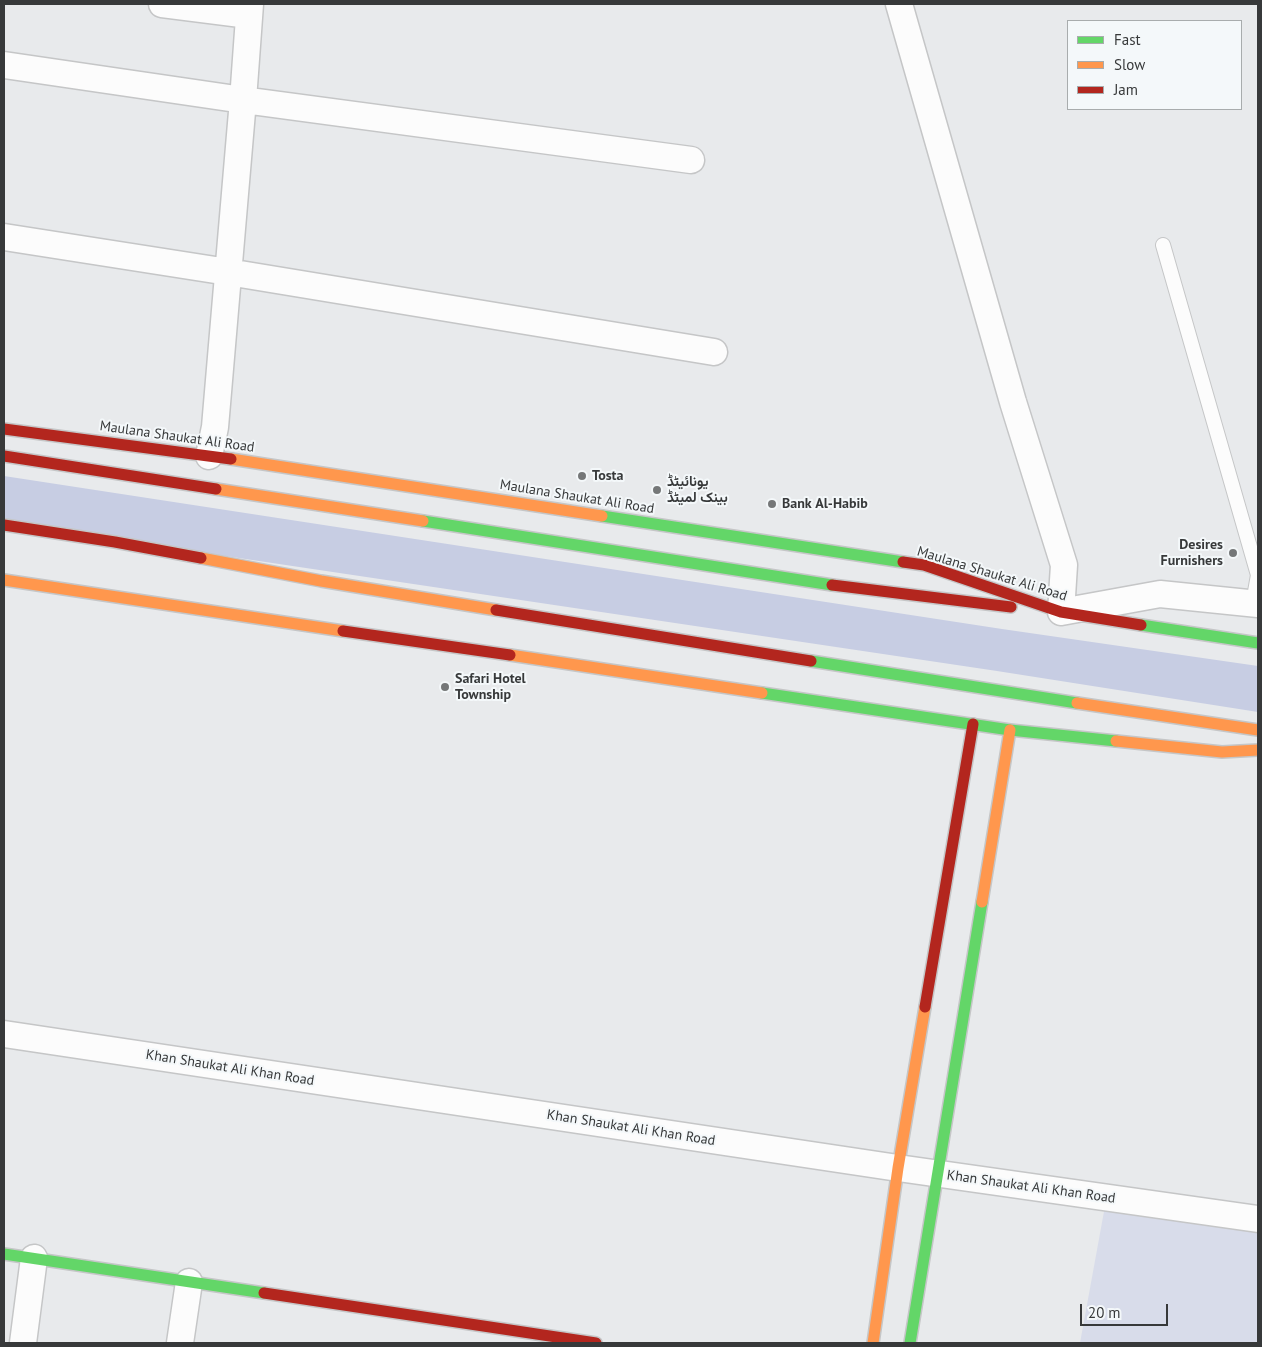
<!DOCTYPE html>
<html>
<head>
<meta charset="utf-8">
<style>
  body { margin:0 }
  #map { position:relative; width:1262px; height:1347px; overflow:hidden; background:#e8eaec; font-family:"PT Sans",sans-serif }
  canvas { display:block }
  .frame { position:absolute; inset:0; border:5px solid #37393a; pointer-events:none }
  .legend { position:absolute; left:1067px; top:20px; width:175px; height:90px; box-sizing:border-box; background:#f4f8fa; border:1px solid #a8acad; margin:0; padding:6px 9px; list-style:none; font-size:15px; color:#37393a }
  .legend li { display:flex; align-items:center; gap:10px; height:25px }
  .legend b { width:25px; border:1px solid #a8acad }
  .scale { position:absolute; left:1080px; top:1304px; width:88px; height:22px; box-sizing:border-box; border:2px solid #37393a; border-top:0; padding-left:6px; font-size:15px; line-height:18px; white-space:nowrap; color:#37393a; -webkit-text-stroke:4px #f4f8fa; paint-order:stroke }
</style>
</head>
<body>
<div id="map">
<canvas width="1262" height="1347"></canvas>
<div class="frame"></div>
<ul class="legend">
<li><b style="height:6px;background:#63d668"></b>Fast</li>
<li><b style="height:6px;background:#ff974d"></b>Slow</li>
<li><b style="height:6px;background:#b3261e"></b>Jam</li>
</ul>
<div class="scale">20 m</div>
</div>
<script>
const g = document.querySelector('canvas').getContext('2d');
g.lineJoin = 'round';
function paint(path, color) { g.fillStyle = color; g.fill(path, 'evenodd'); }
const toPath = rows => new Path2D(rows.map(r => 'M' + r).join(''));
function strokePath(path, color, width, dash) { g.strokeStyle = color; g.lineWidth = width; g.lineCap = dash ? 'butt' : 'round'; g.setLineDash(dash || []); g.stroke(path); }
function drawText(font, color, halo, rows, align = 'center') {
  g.font = font + ' "PT Sans",Vazirmatn,sans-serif'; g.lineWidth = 4; g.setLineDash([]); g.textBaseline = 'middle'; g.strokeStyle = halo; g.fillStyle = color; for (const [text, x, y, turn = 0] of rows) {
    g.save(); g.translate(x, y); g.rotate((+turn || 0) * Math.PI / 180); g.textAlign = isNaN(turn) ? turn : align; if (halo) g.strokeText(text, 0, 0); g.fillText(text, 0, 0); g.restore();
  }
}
const green = toPath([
  [1105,1206,1258,1227,1258,1343,1080,1343]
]);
const forest = toPath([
  [4,476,1002,629,1258,666,1258,712,997,671,4,523]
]);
const lane = toPath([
  [1163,245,1258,575,1253,603]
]);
const street = toPath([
  [162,4,249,15],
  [899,4,1013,402,1064,565,1061,612,1160,594,1258,604],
  [4,65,243,100,691,160],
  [4,237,228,272,714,352],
  [209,456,215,427,243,100,250,4],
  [4,1034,898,1168,1258,1219],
  [23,1343,34,1258],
  [180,1343,189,1282]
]);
const fast = toPath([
  [602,516,903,562],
  [423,521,832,585],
  [1141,625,1258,643],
  [811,661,1077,703],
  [762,693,1010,730,1116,741],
  [4,1254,264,1293],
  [910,1343,982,902]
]);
const slow = toPath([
  [231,459,602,516],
  [216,489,423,521],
  [201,558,321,581,496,610],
  [4,580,343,631],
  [510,655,762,693],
  [1077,703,1258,730],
  [1116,741,1222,752,1258,750],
  [982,902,1010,730],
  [873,1343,898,1168,925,1007]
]);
const jam = toPath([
  [4,429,231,459],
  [4,456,216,489],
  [4,525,115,542,201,558],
  [903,562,924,565,1061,612,1141,625],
  [832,585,1011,607],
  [496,610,811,661],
  [343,631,510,655],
  [925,1007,973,724],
  [264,1293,596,1343]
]);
const markers = [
  [582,476,5,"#757778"],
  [657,490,5,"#757778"],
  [772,504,5,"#757778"],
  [1233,553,5,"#757778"],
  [445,687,5,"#757778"]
];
const streetNames = [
  ["Maulana Shaukat Ali Road",177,437,8],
  ["Maulana Shaukat Ali Road",577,497,9],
  ["Maulana Shaukat Ali Road",992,574,17],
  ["Khan Shaukat Ali Khan Road",230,1068,9],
  ["Khan Shaukat Ali Khan Road",631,1128,9],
  ["Khan Shaukat Ali Khan Road",1031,1187,8]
];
const poiNames = [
  ["Tosta",592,476],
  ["یونائیٹڈ",667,482],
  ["بینک لمیٹڈ",667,498],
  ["Bank Al-Habib",782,504],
  ["Desires",1223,545,"right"],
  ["Furnishers",1223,561,"right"],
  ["Safari Hotel",455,679],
  ["Township",455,695]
];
paint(green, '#d8dcea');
paint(forest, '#c7cde3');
strokePath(lane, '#c5c6c7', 16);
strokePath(street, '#c5c6c7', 29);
strokePath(fast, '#c5c6c7', 14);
strokePath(slow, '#c5c6c7', 14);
strokePath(jam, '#c5c6c7', 14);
strokePath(lane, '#fcfcfc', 14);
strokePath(street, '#fcfcfc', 26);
strokePath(fast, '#63d668', 11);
strokePath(slow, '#ff974d', 11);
strokePath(jam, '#b3261e', 11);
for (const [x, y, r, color] of markers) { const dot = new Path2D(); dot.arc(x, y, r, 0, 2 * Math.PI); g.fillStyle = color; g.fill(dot); strokePath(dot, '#f4f8fa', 2); }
drawText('14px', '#37393a', '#f4f8fa', streetNames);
drawText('bold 14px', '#37393a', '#f4f8fa', poiNames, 'left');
</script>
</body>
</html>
